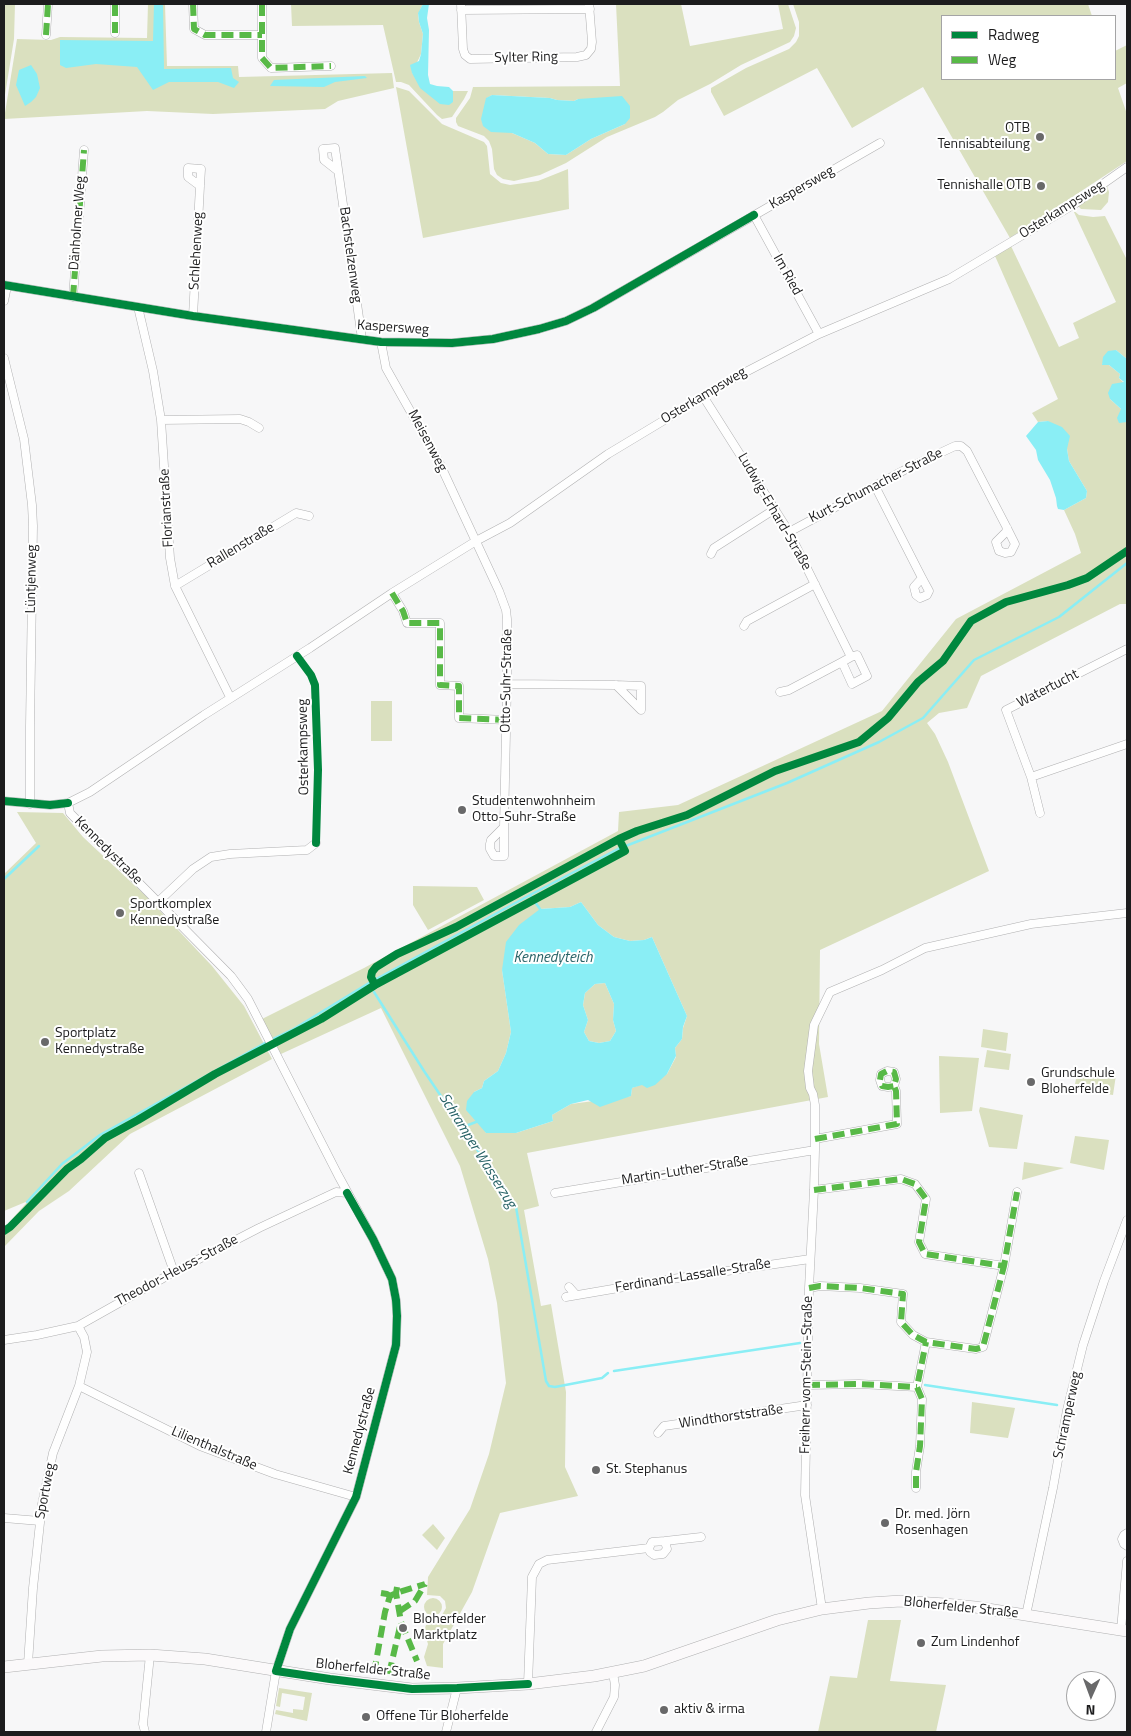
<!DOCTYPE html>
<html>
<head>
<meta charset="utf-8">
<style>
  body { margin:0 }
  #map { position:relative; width:1131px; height:1736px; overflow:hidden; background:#f7f7f8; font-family:"Titillium Web",sans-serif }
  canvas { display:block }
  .frame { position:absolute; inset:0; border:5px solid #1c1c1d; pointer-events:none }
  .legend { position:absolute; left:941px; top:15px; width:175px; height:65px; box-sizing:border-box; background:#fff; border:1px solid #a4a4a5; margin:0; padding:6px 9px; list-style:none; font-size:15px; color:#1c1c1d }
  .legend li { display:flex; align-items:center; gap:10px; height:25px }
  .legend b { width:25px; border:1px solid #a4a4a5 }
  .north { position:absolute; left:1066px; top:1671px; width:50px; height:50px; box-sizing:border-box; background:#fff; border:1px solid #a4a4a5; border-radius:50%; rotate:182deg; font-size:14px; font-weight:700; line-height:20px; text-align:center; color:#1c1c1d }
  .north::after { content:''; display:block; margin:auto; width:18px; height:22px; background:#69696a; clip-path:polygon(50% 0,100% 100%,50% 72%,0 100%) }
</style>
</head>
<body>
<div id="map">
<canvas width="1131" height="1736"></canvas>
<div class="frame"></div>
<ul class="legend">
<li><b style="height:6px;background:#00873e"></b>Radweg</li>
<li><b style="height:6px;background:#58b947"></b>Weg</li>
</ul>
<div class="north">N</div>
</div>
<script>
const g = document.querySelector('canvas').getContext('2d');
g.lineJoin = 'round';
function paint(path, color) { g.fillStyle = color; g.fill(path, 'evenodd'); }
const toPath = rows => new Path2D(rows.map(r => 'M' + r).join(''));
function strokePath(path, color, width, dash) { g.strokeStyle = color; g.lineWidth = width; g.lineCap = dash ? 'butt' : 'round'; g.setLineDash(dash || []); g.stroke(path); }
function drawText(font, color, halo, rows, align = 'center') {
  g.font = font + ' "Titillium Web",sans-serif'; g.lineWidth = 4; g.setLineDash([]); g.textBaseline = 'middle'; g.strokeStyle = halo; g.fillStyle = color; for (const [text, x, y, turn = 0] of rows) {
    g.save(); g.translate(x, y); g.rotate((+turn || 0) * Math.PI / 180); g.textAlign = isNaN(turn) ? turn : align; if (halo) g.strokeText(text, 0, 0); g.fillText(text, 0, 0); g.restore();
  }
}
const green = toPath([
  [4,4,15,4,14,39,4,101],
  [148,4,165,4,167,66,238,66,239,77,392,73,394,88,338,101,325,109,213,114,147,111,4,119,17,39,51,40,60,37,147,38],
  [291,4,423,4,418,14,419,22,423,34,421,54,412,73,453,102,453,91,468,91,464,99,452,117,442,119,437,115,409,85,401,82,396,82,383,25,292,26],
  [616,4,681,4,690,46,783,29,778,4,788,4,796,28,794,36,790,42,741,65,710,84,678,100,663,112,655,117,607,137,566,163,540,175,514,181,503,179,497,175,494,169,492,149,489,141,484,136,458,126,456,122,456,118,470,98,473,87,620,86],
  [492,95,550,98,557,100,574,101,578,99,625,124,591,139,566,155,548,154,535,143,512,133,487,98],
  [793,4,1088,4,1092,16,942,16,942,79,1115,79,1115,51,1127,45,1127,83,1118,88,1127,114,1127,161,1010,238,923,87,852,128,817,68,724,116,711,92,711,88,746,68,789,49,796,42,799,36,799,22],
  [396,87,409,91,442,124,484,142,487,146,490,174,501,183,510,185,538,181,568,169,569,209,423,238],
  [1107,186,1109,192,1108,202,1101,210,1081,209,1077,205],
  [1073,210,1079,215,1093,217,1105,216,1127,260,1127,359,1116,350,1102,364,1109,365,1120,374,1119,378,1124,383,1110,399,1122,410,1127,422,1127,604,1120,604,981,676,967,708,939,713,927,723,935,734,948,762,989,871,820,950,819,1044,828,1097,527,1153,539,1206,524,1210,541,1306,551,1304,566,1392,565,1467,578,1496,500,1513,472,1592,443,1644,443,1668,427,1666,424,1657,428,1644,424,1631,426,1625,430,1620,442,1615,446,1608,445,1601,440,1596,427,1595,428,1577,470,1509,489,1454,506,1383,497,1303,488,1259,460,1166,381,1008,281,1054,262,1019,364,968,618,831,619,812,678,805,882,711,956,619,1081,553,1075,534,1064,510,1086,498,1087,491,1069,461,1067,449,1048,421,1038,422,1032,413,1058,399,995,256,1011,246,1059,347,1079,338,1073,323,1116,302],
  [581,902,598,925,614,937,630,941,644,940,652,937,687,1016,683,1028,682,1039,675,1048,676,1057,667,1074,632,1088,631,1096,571,1104,552,1115,553,1121,516,1133,486,1133,474,1092,482,1088,484,1081,498,1071,506,1053,511,1032,502,970,540,909,570,907],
  [371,701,392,701,392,741,371,741],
  [17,812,63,813,83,837,146,896,212,966,244,1006,272,1059,130,1134,69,1191,39,1211,4,1247,4,1226,6,1226,28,1201,4,1211,4,874,36,843],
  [413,886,477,887,484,900,428,930,413,905],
  [605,983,614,1004,613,1020,616,1031,610,1041,599,1043,589,1041,584,1032,588,1020,583,1005,585,993,595,984],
  [983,1029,1008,1033,1006,1051,981,1047],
  [987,1050,1011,1054,1009,1070,984,1067],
  [939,1056,979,1058,972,1111,940,1113],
  [1078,1069,1116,1075,1113,1095,1074,1089],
  [980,1107,1023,1115,1017,1149,989,1147,979,1111],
  [1075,1136,1109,1140,1104,1170,1070,1163],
  [1024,1162,1064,1168,1022,1180],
  [972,1402,1015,1408,1008,1438,970,1433],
  [433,1524,445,1538,437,1550,422,1535],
  '424 1607a9 9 0 1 1 18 0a9 9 0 1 1-18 0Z',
  [868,1620,901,1620,890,1681,946,1685,936,1732,818,1732,830,1676,857,1678],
  [279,1688,312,1693,307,1721,275,1714,276,1710,293,1713,293,1709,303,1710,305,1697,282,1693,280,1707,276,1706]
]);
const water = toPath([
  [154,4,163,4,164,69,231,68,233,78,239,82,234,88,218,82,169,82,153,90,137,67,96,64,66,68,60,65,60,40,153,41],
  [423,4,429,4,427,18,429,30,428,75,430,84,437,86,449,87,453,91,453,102,449,105,440,104,420,88,412,73,410,65,419,61,421,54,423,34,419,22,418,13],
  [31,65,37,74,40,88,36,97,31,102,25,106,16,85,19,70],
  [365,76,367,78,335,82,324,87,270,86,274,80],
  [492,95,550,98,557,100,574,101,578,99,622,96,630,106,630,118,625,124,591,139,566,155,548,154,535,143,512,133,491,132,483,126,481,119,486,98],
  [1116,350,1127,359,1127,422,1119,423,1117,418,1121,409,1110,399,1108,393,1112,384,1124,382,1119,378,1120,374,1109,365,1102,365,1103,357,1108,351],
  [1048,421,1062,427,1070,436,1067,449,1069,461,1087,491,1086,498,1064,510,1058,509,1057,506,1056,498,1050,480,1038,460,1036,450,1026,436,1038,422],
  [581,902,598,925,614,937,630,941,644,940,652,937,687,1016,683,1027,682,1039,675,1048,676,1056,667,1074,655,1085,647,1088,642,1085,632,1088,631,1096,600,1107,588,1100,571,1104,552,1115,553,1121,516,1133,486,1133,466,1110,467,1101,474,1092,482,1088,484,1081,498,1071,506,1053,511,1032,502,970,506,942,519,925,540,909,570,907],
  [605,983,614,1004,613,1020,616,1031,610,1041,599,1043,589,1041,584,1032,588,1020,583,1005,585,993,595,984]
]);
const stream = toPath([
  [4,879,39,846],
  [530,895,540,909],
  [374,992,424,1071,516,1207,546,1381,549,1386,555,1387,602,1378,608,1373],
  [463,1127,476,1122],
  [27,1202,62,1164,100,1135,265,1043,292,1030,369,983,530,895,618,849,787,783,879,742,923,718,974,660,1059,617,1127,563],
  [614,1371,800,1343],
  [925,1385,1057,1405]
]);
const street = toPath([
  [115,4,115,33],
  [193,4,194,29,205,35,262,35],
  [262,4,262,58,271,68,331,66],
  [461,4,463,49,465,55,470,59,577,57,586,55,591,49,592,42,589,4],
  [461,10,590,9],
  [46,35,48,4],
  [338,171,324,160,323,149,335,148,362,339],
  [754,215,819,334],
  [4,285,193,316,381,342,452,343,493,339,539,329,566,321,593,308,880,143],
  [73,297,84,150],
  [4,301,7,286],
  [138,307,153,371,161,420,170,558,175,586,230,697],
  [193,316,200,186,201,169,188,168,188,177,200,186],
  [381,342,386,368,439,462,499,591,506,610,507,619,507,684,504,827,491,840,490,844,490,849,494,856,504,856,504,827],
  [4,358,24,439,32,505,33,526,30,726,30,804],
  [703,396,789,532,851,657,857,655,867,676,852,684,842,662,851,657],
  [161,420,240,419,249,422,259,428],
  [875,486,922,578,929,591,927,595,920,598,916,595,914,587,922,578],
  [789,532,912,466,955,446,961,446,967,451,1007,528,1015,544,1011,552,1005,553,999,551,996,542,1006,532,1007,528],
  [711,554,714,548,775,509],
  [175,586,296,513,309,516],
  [392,593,403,611,407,623,440,623,440,685,459,686,459,718,507,720],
  [744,626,747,621,815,584],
  [507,684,616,685,641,686,641,710,616,685],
  [780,692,789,690,842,662],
  [1031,777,1127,744],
  [4,801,50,805,68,803,90,792,204,715,310,648,392,593,476,541,510,523,608,454,736,377,819,334,949,279,1073,205,1127,167],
  [68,803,70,813,231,976,248,999,338,1175,373,1239,392,1279,396,1300,397,1316,396,1345,356,1497,290,1629,276,1671,266,1732],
  [1040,813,1031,777,1006,710,1127,649],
  [158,902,193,869,211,857,230,854,307,850,316,843],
  [815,1139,897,1124,896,1091,894,1086,896,1079,894,1072,887,1071,881,1074,880,1080,882,1086,888,1087,894,1086],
  [139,1173,174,1272],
  [814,1190,901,1179,915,1184,926,1199,919,1242,925,1254,1004,1266,1017,1192],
  [555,1193,815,1150],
  [569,1287,576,1295],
  [809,1288,820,1286,860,1288,903,1294,901,1322,913,1335,926,1342,976,1349,983,1347,1004,1266],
  [566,1297,665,1280,810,1259],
  [4,1340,37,1335,78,1326,174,1272,259,1228,336,1192,347,1193],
  [808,1385,859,1384,917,1387],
  [79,1386,200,1446,275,1474,356,1497],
  [658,1433,664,1426,807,1405],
  [916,1488,916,1472,920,1446,922,1399,917,1387,926,1342],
  [4,1518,40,1521],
  [1127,1533,1124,1535,1122,1539,1124,1544,1127,1546],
  [665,1541,701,1537],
  [822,1609,805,1495,809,1288,814,1190,815,1150,815,1105,813,1094,810,1088,808,1071,814,1025,830,992,882,970,925,948,1031,924,1127,913],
  [1026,1615,1053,1488,1067,1410,1083,1345,1104,1281,1127,1220],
  [1121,1630,1127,1561],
  [28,1664,33,1588,42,1504,53,1453,79,1386,87,1352,84,1337,78,1326],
  [528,1684,532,1577,539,1564,547,1560,649,1548,652,1542,665,1541,667,1549,663,1554,654,1555,650,1552,649,1548],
  [145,1732,143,1724,150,1655],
  [446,1732,457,1688],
  [596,1732,614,1697,615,1685,613,1673]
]);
const secondary = toPath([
  [4,1667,102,1656,150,1655,205,1659,330,1679,412,1689,457,1688,528,1684,594,1676,644,1666,777,1620,822,1609,869,1603,901,1601,945,1604,975,1607,1127,1631]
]);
const quiet = toPath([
  [115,4,115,33],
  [193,4,194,29,205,35,262,35],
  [262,4,262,58,271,68,331,66],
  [46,35,48,4],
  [73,297,84,150],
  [392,593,403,611,407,623,440,623,440,685,459,686,459,718,507,720],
  [815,1139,897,1124,896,1091,894,1086,896,1079,894,1072,887,1071,881,1074,880,1080,882,1086,888,1087,894,1086],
  [814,1190,901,1179,915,1184,926,1199,919,1242,925,1254,1004,1266,1017,1192],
  [809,1288,820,1286,860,1288,903,1294,901,1322,913,1335,926,1342,976,1349,983,1347,1004,1266],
  [808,1385,859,1384,917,1387],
  [916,1488,916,1472,920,1446,922,1399,917,1387,926,1342],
  [397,1587,396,1593,401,1622,417,1661],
  [381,1593,387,1594,390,1596],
  [400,1611,415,1601,425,1584],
  [374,1673,385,1612,390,1596,396,1593,425,1584],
  [389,1674,401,1622]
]);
const cycleway = toPath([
  [4,285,193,316,381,342,452,343,493,339,539,329,566,321,593,308,754,215],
  [297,656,311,675,315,685,318,770,316,843],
  [4,801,50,805,68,803],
  [375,985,371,977,372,972,376,967,397,954,456,927,619,839,637,831,687,815,775,771,859,742,888,718,918,682,943,661,971,621,1006,602,1068,585,1087,578,1127,551],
  [347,1193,373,1239,392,1279,396,1300,397,1316,396,1345,356,1497,290,1629,276,1671,330,1679,412,1689,457,1688,528,1684],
  [4,1231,10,1227,67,1169,81,1159,105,1138,138,1120,215,1074,321,1019,375,985,625,851,619,839]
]);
const markers = [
  [1040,137,5,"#69696a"],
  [1041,186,5,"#69696a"],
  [462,810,5,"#69696a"],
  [120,913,5,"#69696a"],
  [45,1042,5,"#69696a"],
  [1031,1082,5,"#69696a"],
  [596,1470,5,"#69696a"],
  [885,1523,5,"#69696a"],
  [403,1628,5,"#69696a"],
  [921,1643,5,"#69696a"],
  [664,1710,5,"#69696a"],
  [366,1717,5,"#69696a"]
];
const streetNames = [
  ["Sylter Ring",526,58,-1],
  ["Kaspersweg",802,188,-30],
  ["Osterkampsweg",1062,210,-32],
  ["Dänholmer Weg",78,223,-86],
  ["Schlehenweg",197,251,-87],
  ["Bachstelzenweg",350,255,82],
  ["Im Ried",787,275,61],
  ["Kaspersweg",393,328,4],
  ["Osterkampsweg",704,396,-31],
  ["Meisenweg",427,441,62],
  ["Kurt-Schumacher-Straße",876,486,-27],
  ["Florianstraße",167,508,-93],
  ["Ludwig-Erhard-Straße",774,512,60],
  ["Rallenstraße",241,546,-31],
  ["Lüntjenweg",32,579,-89],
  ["Otto-Suhr-Straße",507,681,-89],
  ["Watertucht",1048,689,-27],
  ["Osterkampsweg",304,747,-91],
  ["Kennedystraße",108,851,45],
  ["Martin-Luther-Straße",685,1171,-9],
  ["Theodor-Heuss-Straße",177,1271,-28],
  ["Ferdinand-Lassalle-Straße",693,1276,-9],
  ["Freiherr-vom-Stein-Straße",807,1375,-89],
  ["Schramperweg",1068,1415,-78],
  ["Windthorststraße",731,1417,-8],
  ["Kennedystraße",360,1431,-75],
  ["Lilienthalstraße",214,1449,23],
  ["Sportweg",46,1491,-79],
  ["Bloherfelder Straße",961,1608,6],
  ["Bloherfelder Straße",373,1670,6]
];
const poiNames = [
  ["OTB",1030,129,"right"],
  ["Tennisabteilung",1030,145,"right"],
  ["Tennishalle OTB",1031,186,"right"],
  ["Studentenwohnheim",472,802],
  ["Otto-Suhr-Straße",472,818],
  ["Sportkomplex",130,905],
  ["Kennedystraße",130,921],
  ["Sportplatz",55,1034],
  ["Kennedystraße",55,1050],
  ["Grundschule",1041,1074],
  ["Bloherfelde",1041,1090],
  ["St. Stephanus",606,1470],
  ["Dr. med. Jörn",895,1515],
  ["Rosenhagen",895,1531],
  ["Bloherfelder",413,1620],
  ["Marktplatz",413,1636],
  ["Zum Lindenhof",931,1643],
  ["aktiv & irma",674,1710],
  ["Offene Tür Bloherfelde",376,1717]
];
const waterNames = [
  ["Kennedyteich",553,958],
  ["Schramper Wasserzug",477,1151,58]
];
paint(green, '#dae0bf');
paint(water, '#8aeef5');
strokePath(stream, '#8aeef5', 2.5);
strokePath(street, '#b0b0b1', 9);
strokePath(secondary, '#b0b0b1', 12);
strokePath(street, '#fefefe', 8);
strokePath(secondary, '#fbf9fa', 11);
strokePath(quiet, '#58b947', 6, [12, 6]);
strokePath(cycleway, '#00873e', 8);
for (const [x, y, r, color] of markers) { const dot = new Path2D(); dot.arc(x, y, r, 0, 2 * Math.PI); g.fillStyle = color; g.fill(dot); strokePath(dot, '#fff', 2); }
drawText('14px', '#1c1c1d', '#fff', streetNames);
drawText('14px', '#1c1c1d', '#fff', poiNames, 'left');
drawText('italic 15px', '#276266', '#fff', waterNames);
</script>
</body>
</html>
